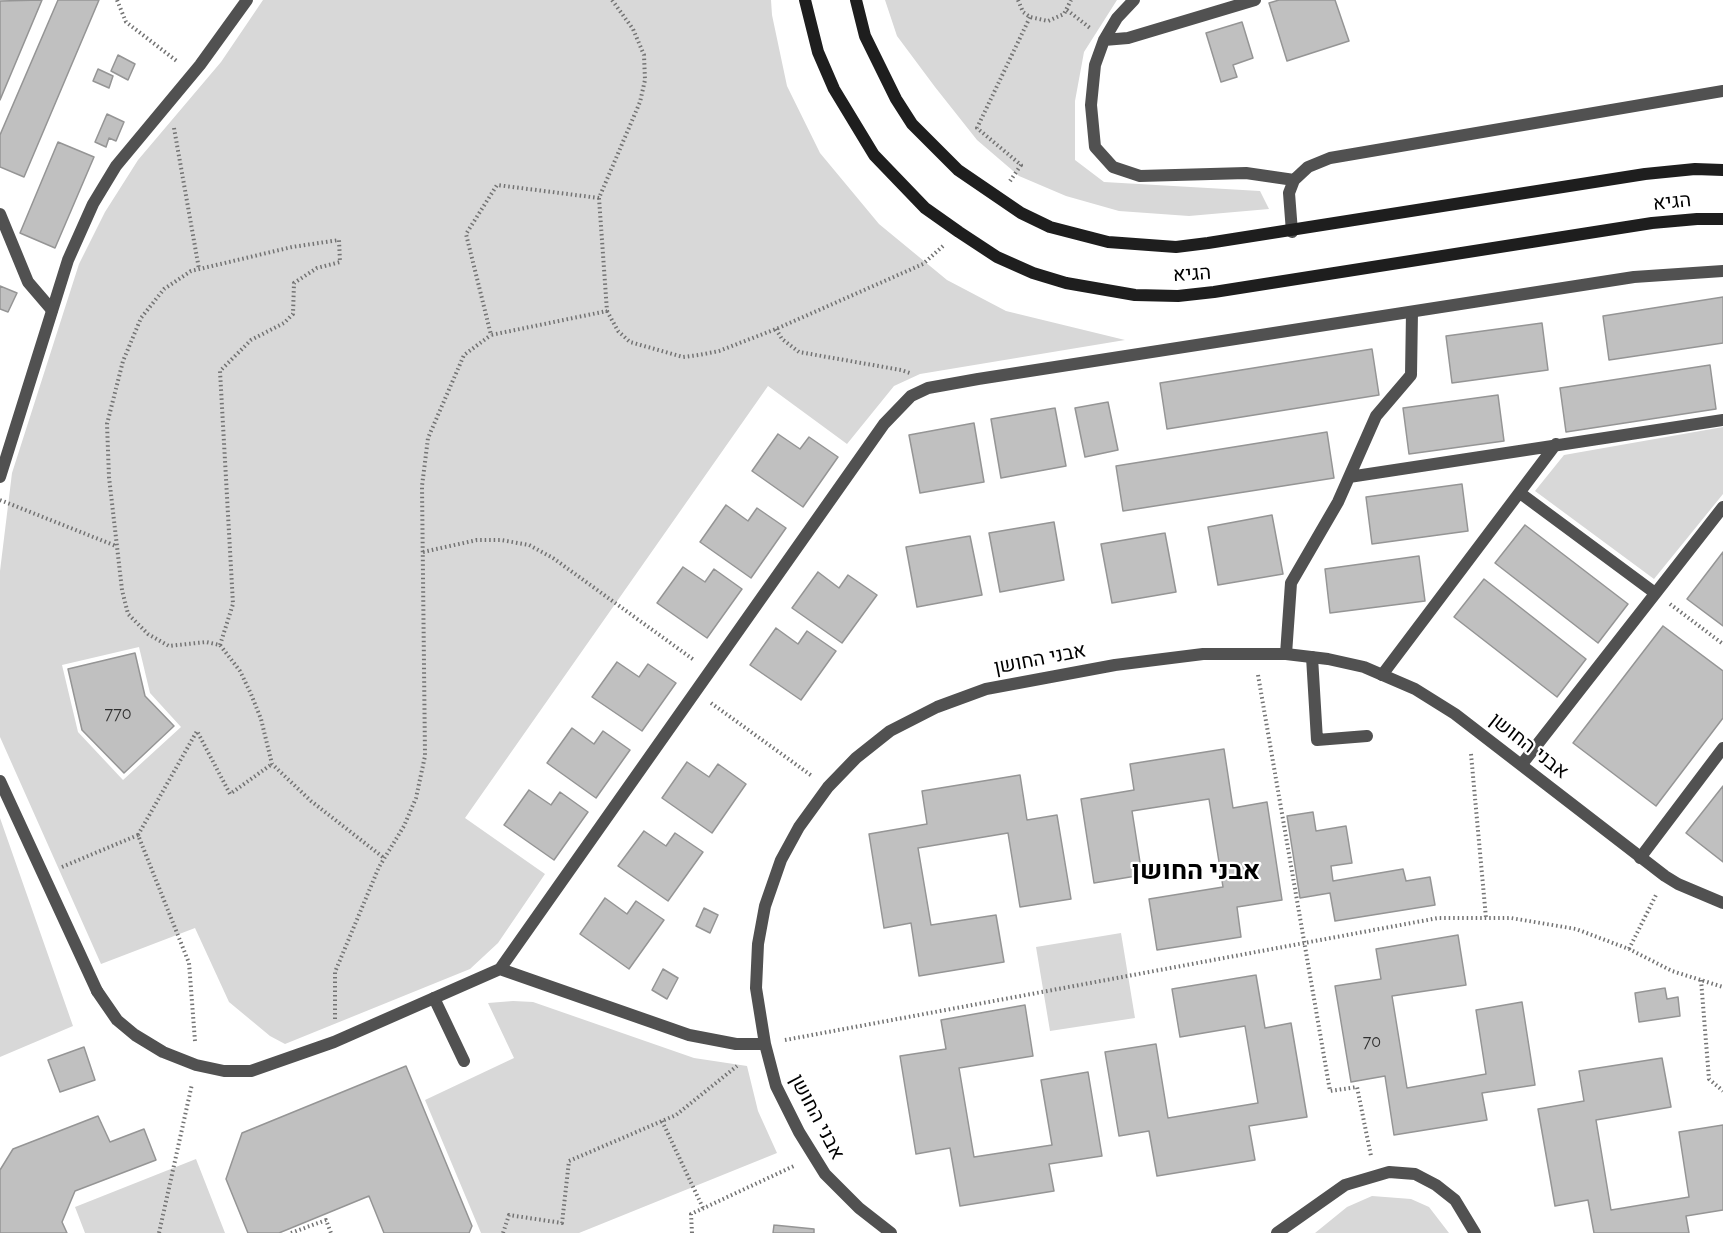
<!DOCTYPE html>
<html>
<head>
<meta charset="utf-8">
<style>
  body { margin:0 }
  canvas { display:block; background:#fff }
</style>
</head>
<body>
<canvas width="1723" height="1233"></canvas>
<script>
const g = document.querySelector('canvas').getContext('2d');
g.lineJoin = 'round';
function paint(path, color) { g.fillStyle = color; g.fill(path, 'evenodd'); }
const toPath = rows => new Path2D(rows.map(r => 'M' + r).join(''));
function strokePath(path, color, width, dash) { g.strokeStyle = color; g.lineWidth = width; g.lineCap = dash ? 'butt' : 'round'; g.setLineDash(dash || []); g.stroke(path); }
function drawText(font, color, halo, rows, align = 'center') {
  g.font = font + ' Raleway,Heebo,sans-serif'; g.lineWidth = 4.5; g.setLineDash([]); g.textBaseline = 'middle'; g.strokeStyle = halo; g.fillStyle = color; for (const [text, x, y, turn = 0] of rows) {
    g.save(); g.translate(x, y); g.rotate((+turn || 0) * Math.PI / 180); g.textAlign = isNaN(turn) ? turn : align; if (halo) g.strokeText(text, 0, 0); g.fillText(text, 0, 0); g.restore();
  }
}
const green = toPath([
  [263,0,771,0,772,15,787,86,820,153,879,224,947,280,1006,311,1125,340,920,374,894,386,847,444,768,386,465,818,545,874,498,943,470,969,285,1044,270,1036,229,1002,195,928,101,964,0,737,0,571,12,473,79,264,105,212,138,160,221,62],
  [139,647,150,693,181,727,123,780,78,732,62,665],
  [885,0,1117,0,1084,52,1075,101,1075,160,1104,182,1260,191,1269,209,1189,216,1119,211,1066,196,1019,176,977,140,935,87,897,36],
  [1723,427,1723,494,1654,579,1535,491,1564,455],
  [0,818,73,1026,0,1057],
  [1121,933,1135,1018,1050,1031,1036,947],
  [513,1001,533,1002,694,1058,747,1066,758,1111,777,1153,579,1233,481,1233,425,1100,514,1058,488,1003],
  [196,1159,225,1233,85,1233,75,1207],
  [1372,1196,1411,1199,1429,1207,1449,1233,1315,1233,1347,1207]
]);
const building = toPath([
  [42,0,0,100,0,1,42,0],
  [58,0,99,0,24,177,0,167,0,135,58,0],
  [1279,0,1335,0,1349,41,1287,61,1269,3,1279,0],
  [1242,22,1253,58,1233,65,1237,77,1221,82,1206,33,1242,22],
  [118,55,135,64,128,80,111,71,118,55],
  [98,69,113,76,109,88,93,81,98,69],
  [107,114,124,122,116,141,109,138,106,147,95,142,107,114],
  [58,142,94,157,55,248,20,233,58,142],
  [0,286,17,293,8,312,0,309,0,286],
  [1723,297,1723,343,1609,360,1603,316,1723,297],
  [1542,323,1548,370,1452,383,1446,336,1542,323],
  [1372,349,1379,395,1167,429,1160,383,1372,349],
  [1710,365,1716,409,1566,432,1560,388,1710,365],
  [1498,395,1504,441,1409,454,1403,408,1498,395],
  [1108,402,1118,450,1085,457,1075,408,1108,402],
  [1055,408,1066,466,1001,478,991,419,1055,408],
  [974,423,984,482,920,493,909,435,974,423],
  [1327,432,1334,478,1123,511,1116,466,1327,432],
  [778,434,800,449,809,437,838,457,803,507,752,471,778,434],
  [1462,484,1468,531,1372,544,1366,497,1462,484],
  [726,505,748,521,757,508,786,528,751,578,700,542,726,505],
  [1272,515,1283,574,1218,585,1208,527,1272,515],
  [1054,522,1064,580,1000,592,989,533,1054,522],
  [1525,525,1628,604,1598,643,1495,563,1525,525],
  [1165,533,1176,592,1112,603,1101,544,1165,533],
  [970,536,982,595,917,607,906,547,970,536],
  [1723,552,1723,626,1687,599,1723,552],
  [1419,556,1425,601,1330,613,1325,569,1419,556],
  [683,567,705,582,714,569,742,589,707,638,657,603,683,567],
  [818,572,839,588,848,575,877,595,842,643,792,608,818,572],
  [1484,579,1586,659,1557,697,1454,617,1484,579],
  [1663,626,1723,671,1723,718,1656,806,1573,743,1663,626],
  [776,628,798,644,807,631,836,651,801,700,750,665,776,628],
  [135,653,145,696,174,726,124,773,82,730,68,669,135,653],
  [617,662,639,677,648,664,676,683,642,731,592,697,617,662],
  [572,728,594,744,603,731,630,750,596,798,547,763,572,728],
  [1224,749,1233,808,1267,802,1282,900,1237,907,1241,937,1157,950,1149,899,1223,887,1209,799,1132,811,1142,875,1094,883,1081,799,1134,790,1130,764,1224,749],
  [687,762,709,777,718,764,746,784,712,833,662,798,687,762],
  [1020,775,1027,820,1057,815,1071,899,1020,907,1008,833,918,848,931,925,996,915,1004,962,919,976,911,923,884,928,869,834,927,824,922,791,1020,775],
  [1723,786,1723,862,1686,833,1723,786],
  [529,790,551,805,560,792,588,812,554,860,504,825,529,790],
  [1313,812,1316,831,1346,826,1352,863,1331,866,1333,881,1403,869,1406,881,1430,877,1435,905,1335,921,1330,893,1300,898,1287,816,1313,812],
  [644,831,666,846,675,833,703,852,668,901,618,866,644,831],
  [605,898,627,914,636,901,664,920,629,969,580,934,605,898],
  [704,908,718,915,710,933,696,926,704,908],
  [1458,935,1466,985,1392,996,1407,1088,1486,1074,1476,1010,1522,1002,1535,1085,1482,1093,1487,1120,1394,1135,1385,1076,1351,1082,1335,986,1381,979,1376,949,1458,935],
  [663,969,678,978,667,999,652,990,663,969],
  [1256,975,1265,1028,1291,1023,1307,1117,1249,1126,1255,1160,1157,1176,1149,1131,1119,1136,1105,1052,1156,1044,1168,1118,1258,1103,1245,1026,1180,1037,1172,989,1256,975],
  [1665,988,1667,999,1678,997,1680,1016,1639,1022,1635,993,1665,988],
  [1025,1005,1033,1056,959,1068,974,1157,1052,1145,1041,1080,1088,1072,1102,1156,1049,1164,1054,1191,960,1206,950,1148,916,1154,900,1056,946,1049,941,1020,1025,1005],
  [84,1047,95,1080,60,1092,48,1060,84,1047],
  [1662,1058,1671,1107,1596,1120,1611,1210,1689,1197,1679,1132,1723,1125,1723,1210,1686,1216,1689,1233,1594,1233,1588,1200,1555,1206,1538,1109,1584,1101,1579,1071,1662,1058],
  [406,1066,472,1226,469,1233,384,1233,369,1196,279,1233,248,1233,226,1179,242,1133,406,1066],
  [98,1116,110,1142,144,1129,156,1160,75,1191,62,1222,67,1233,0,1233,0,1170,13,1149,98,1116],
  [774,1225,814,1229,814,1233,773,1233,774,1225]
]);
const path = toPath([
  [117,0,126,22,178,62],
  [1018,0,1023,12,1030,17,1048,21,1064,14,1071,0],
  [1067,10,1090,28],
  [174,128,199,269],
  [1010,181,1021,165,977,128,1030,17],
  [599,198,497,185,466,234,491,335,607,311,599,198,640,102,645,80,644,55,633,29,612,0],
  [607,311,618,331,630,342,683,357,699,355,719,351,776,329,923,264,944,245],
  [776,329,782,339,799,352,901,370,910,373],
  [0,500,116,546],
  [423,552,477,540,501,540,529,545,553,558,694,660],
  [1670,604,1723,644],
  [220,645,233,604,220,371,251,340,284,323,293,314,294,283,317,268,340,262,339,240,292,247,191,271,164,289,141,318,123,361,107,424,109,477,122,590,128,614,148,634,169,646,206,642,220,645,240,671,251,694,261,719,272,764,311,801,384,858],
  [1258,675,1330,1091,1357,1087,1371,1156],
  [711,703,812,776],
  [1471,754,1486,918],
  [138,835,197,731,230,794,272,764],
  [62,867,138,835,189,963,195,1041],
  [1629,949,1657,893],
  [1701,980,1709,1079,1723,1091],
  [335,1019,335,972,379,867,404,826,416,798,425,756,422,486,428,438,464,355,491,335],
  [785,1040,1438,918,1511,918,1576,929,1629,949,1672,971,1723,987],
  [662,1121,703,1208],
  [159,1233,192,1084],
  [291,1233,326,1220,331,1233],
  [503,1233,509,1215,562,1223,569,1161,676,1115,737,1066],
  [692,1233,691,1214,796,1165]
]);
const lane = toPath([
  [1134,0,1117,18,1104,40,1095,65,1091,105,1095,147,1113,167,1140,176,1246,173,1294,180],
  [1104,40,1128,38,1255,0],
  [1292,232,1289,193,1294,180,1308,167,1330,158,1723,91],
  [0,477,68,260,93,204,116,166,200,65,247,0],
  [1349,477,1723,420],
  [1520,493,1655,593],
  [1286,654,1291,583,1338,502,1376,416,1411,375,1412,312],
  [1312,657,1317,740,1367,736],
  [1382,675,1556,444],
  [1522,764,1723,507],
  [0,781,97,991],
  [1640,858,1723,748],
  [434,998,464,1061]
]);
const street = toPath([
  [0,214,28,282,52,310],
  [500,969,689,1035,736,1044,765,1044],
  [97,991,117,1020,135,1035,163,1052,196,1065,224,1071,251,1071,334,1042,500,969,884,424,911,396,928,388,978,379,1634,277,1723,271],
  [891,1233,859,1208,825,1174,799,1132,776,1086,765,1044,756,988,758,944,765,906,781,860,799,827,828,787,856,758,890,731,937,707,986,689,1115,665,1203,654,1286,654,1328,659,1364,667,1415,689,1455,714,1665,876,1678,884,1723,903],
  [1277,1233,1345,1185,1389,1172,1415,1174,1436,1185,1455,1200,1475,1233]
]);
const secondary = toPath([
  [805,0,818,52,834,89,874,155,925,208,959,232,997,257,1033,273,1066,283,1135,295,1178,296,1214,292,1652,223,1697,219,1723,219],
  [856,0,865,36,896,99,912,124,958,170,1021,213,1050,227,1108,242,1176,247,1208,243,1645,174,1695,169,1723,170]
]);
const numberNames = [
  ["770",118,714],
  ["70",1372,1042]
];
const streetNames = [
  ["הגיא",1672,202,-6],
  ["הגיא",1192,274,-4],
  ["אבני החושן",1040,659,-11],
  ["אבני החושן",1529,746,38],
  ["אבני החושן",817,1117,62]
];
const districtNames = [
  ["אבני החושן",1196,871]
];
paint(green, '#d8d8d8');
paint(building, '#c0c0c0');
strokePath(building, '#959595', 1.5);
strokePath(path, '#737373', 4, [1.5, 3]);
strokePath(lane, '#515151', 12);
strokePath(street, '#515151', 12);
strokePath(secondary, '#1e1e1e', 12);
drawText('16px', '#303030', null, numberNames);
drawText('20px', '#000', '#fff', streetNames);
drawText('bold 26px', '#000', '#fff', districtNames);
</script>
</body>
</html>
